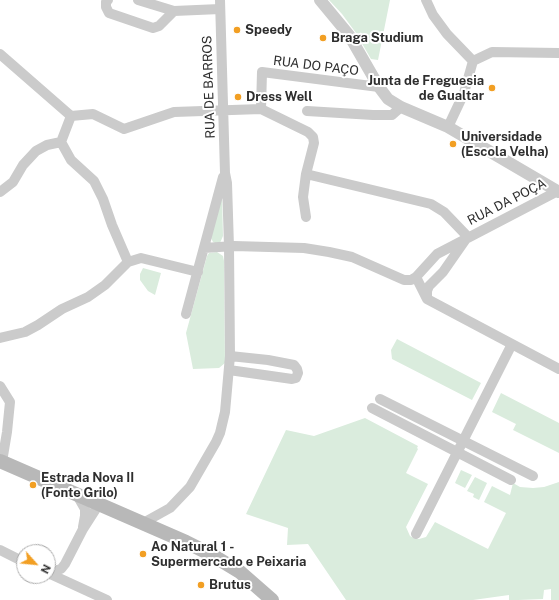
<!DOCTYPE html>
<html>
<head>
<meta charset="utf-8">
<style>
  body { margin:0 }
  #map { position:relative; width:559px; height:600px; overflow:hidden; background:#fff; font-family:"Public Sans",sans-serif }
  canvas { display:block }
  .north { position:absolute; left:16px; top:544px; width:40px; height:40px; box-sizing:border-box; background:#fff; border:1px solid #ababab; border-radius:50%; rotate:117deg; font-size:11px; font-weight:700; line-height:16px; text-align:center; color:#2e2e2e }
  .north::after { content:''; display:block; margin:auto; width:14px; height:18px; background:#f29f23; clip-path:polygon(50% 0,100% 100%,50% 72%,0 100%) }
</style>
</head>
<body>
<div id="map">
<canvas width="559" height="600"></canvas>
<div class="north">N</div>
</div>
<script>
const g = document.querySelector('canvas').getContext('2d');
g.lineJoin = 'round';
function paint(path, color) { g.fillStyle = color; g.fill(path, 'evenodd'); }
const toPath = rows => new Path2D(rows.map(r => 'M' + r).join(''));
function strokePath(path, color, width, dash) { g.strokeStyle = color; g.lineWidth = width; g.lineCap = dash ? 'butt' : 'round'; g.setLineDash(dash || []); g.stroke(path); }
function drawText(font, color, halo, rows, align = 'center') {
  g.font = font + ' "Public Sans",sans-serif'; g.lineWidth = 4; g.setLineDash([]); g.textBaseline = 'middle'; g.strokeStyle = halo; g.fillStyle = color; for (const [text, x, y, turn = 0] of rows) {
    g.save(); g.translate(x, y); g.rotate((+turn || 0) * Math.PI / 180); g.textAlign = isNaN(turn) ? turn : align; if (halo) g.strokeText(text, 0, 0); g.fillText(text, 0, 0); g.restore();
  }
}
const green = toPath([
  [329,0,390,0,378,60,371,59,356,33,342,14],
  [222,196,223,236,220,243,217,244,213,242,211,238],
  [217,252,223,256,224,261,225,363,219,368,193,369,186,333,207,256,209,253],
  [143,268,161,273,155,295,148,291,140,280,140,274],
  [397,339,481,383,472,400,392,359,391,350],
  [501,393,559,423,559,453,513,430,516,424,492,412],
  [365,418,418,446,417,448,418,449,406,473,428,484,406,527,410,536,415,539,419,539,426,537,435,522,488,549,506,513,484,502,492,486,510,495,513,483,520,487,533,488,544,487,559,482,559,600,551,600,551,589,544,590,543,599,518,600,509,600,509,595,473,600,346,600,308,544,287,545,288,528,246,514,286,430,314,436],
  [461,470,472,475,465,488,455,483],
  [475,477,487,483,479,500,473,497,474,494,467,491]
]);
const minor = toPath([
  [108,0,106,2,106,7,109,13,153,28,159,26,174,11],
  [138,0,174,11,220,9],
  [426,0,433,15,447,34,473,61],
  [0,54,71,116,61,142,71,160,94,181,103,199,112,225,128,262],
  [473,61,492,52,559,53],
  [261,109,262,72,379,87],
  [307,111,373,115,392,115,401,107],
  [71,116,93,114,124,129,174,112,261,109,308,132,313,137,314,143,306,174],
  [448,127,464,93,473,61],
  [0,192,13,182,23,165,36,151,47,145,61,142],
  [306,217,303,197,306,174,431,204,444,212,468,237],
  [204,248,234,246,304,248,329,252,352,257,404,280,411,280,416,277,437,254,558,191],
  [416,277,427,299,559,369],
  [427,299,427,291,429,286,443,272,466,239],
  [186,314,223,177],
  [0,338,25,332,38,325,62,309,88,297,105,285,128,262,141,258,198,272],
  [229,370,292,379,296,378,298,373,297,369,294,365,268,360,230,356],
  [0,386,10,402,7,432,2,462],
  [380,399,533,476],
  [372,408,511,480],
  [77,495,85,509,85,516,83,527],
  [143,523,170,508,190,487,216,442,220,433,225,412,230,356,229,247,227,183,225,173,220,0],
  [416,534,512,344],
  [0,550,24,562],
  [48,572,61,569,65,564,83,529,99,504],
  [48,573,107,600]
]);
const tertiary = toPath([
  [320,0,349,35,379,87,388,99,401,107,448,127,559,192]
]);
const secondary = toPath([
  [0,461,186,542,212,555,240,572,272,600]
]);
const markers = [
  [237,30,4,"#f29f23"],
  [323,38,4,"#f29f23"],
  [492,88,4,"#f29f23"],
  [238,97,4,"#f29f23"],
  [453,144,4,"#f29f23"],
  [33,485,4,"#f29f23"],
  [143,554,4,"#f29f23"],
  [201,585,4,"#f29f23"]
];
const poiNames = [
  ["Speedy",245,30],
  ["Braga Studium",331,38],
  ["Junta de Freguesia",484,81,"right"],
  ["de Gualtar",484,96,"right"],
  ["Dress Well",246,97],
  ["Universidade",461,137],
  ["(Escola Velha)",461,152],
  ["Estrada Nova II",41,478],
  ["(Fonte Grilo)",41,493],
  ["Ao Natural 1 -",151,547],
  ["Supermercado e Peixaria",151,562],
  ["Brutus",209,585]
];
const streetNames = [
  ["RUA DO PAÇO",316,66,7],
  ["RUA DE BARROS",209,87,-92],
  ["RUA DA POÇA",507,202,-27]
];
paint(green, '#daecdd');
strokePath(minor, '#cbcbcb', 10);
strokePath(tertiary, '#cbcbcb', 12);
strokePath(secondary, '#b8b8b8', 14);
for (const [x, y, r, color] of markers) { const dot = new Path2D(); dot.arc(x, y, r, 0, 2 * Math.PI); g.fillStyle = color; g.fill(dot); strokePath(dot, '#fff', 1.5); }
drawText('bold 13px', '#2e2e2e', '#fff', poiNames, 'left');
drawText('13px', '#2e2e2e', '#fff', streetNames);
</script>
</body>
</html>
